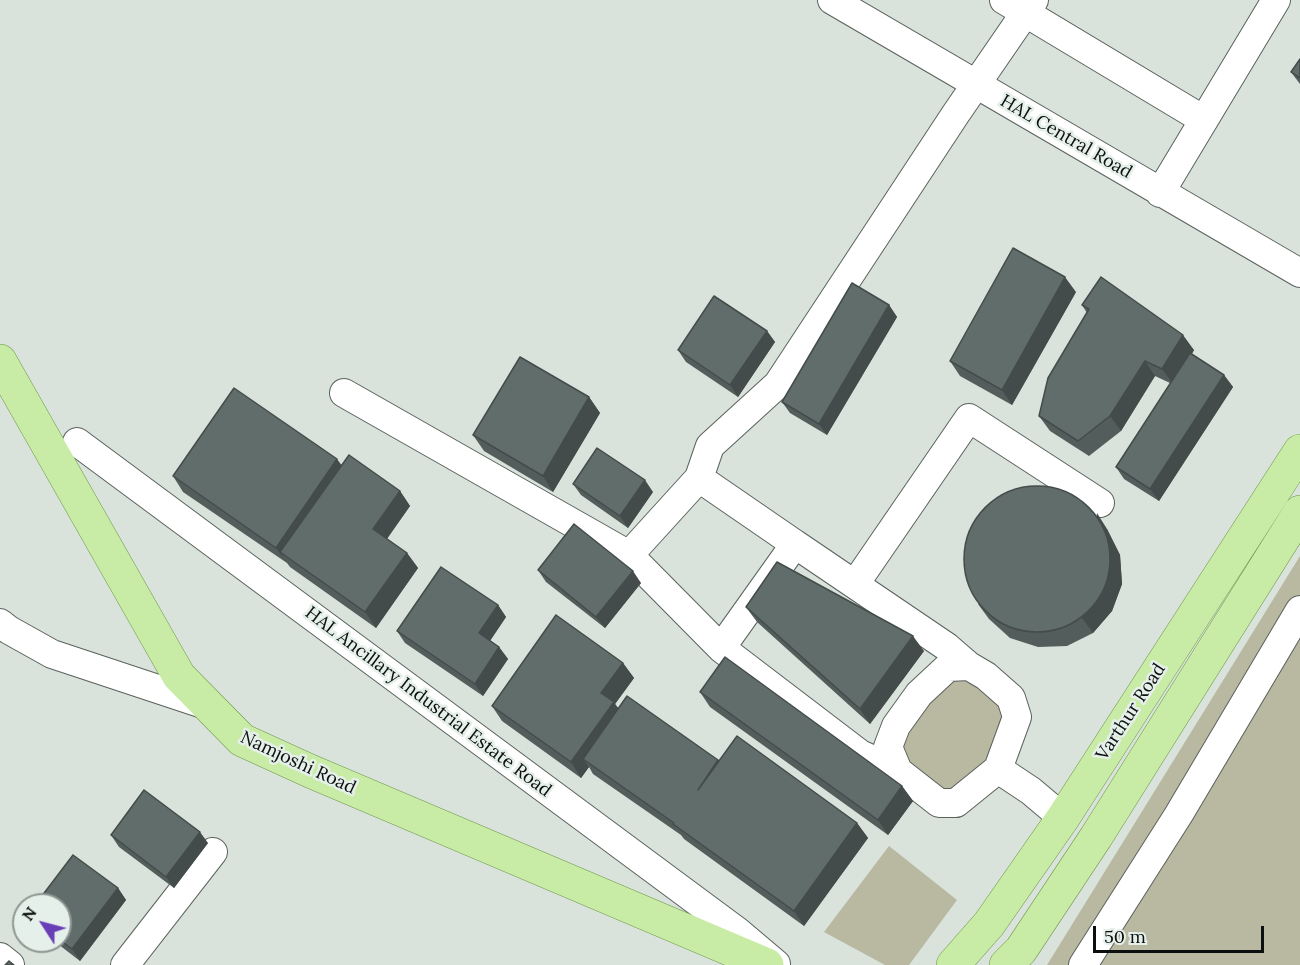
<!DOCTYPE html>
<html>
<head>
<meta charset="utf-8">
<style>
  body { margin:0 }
  #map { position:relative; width:1300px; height:965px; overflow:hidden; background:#d9e3dc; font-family:Lora,serif }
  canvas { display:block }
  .north { position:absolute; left:12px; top:893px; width:60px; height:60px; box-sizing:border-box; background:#e6f0ea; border:2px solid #8e9692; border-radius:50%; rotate:306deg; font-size:16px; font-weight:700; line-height:24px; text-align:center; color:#0b0f0d }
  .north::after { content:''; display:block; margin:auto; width:21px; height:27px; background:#683fb7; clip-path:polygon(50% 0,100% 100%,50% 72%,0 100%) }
  .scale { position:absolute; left:1093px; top:926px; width:171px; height:27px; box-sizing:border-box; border:3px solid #0b0f0d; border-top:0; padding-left:8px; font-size:18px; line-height:21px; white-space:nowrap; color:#0b0f0d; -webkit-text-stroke:4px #e6f0ea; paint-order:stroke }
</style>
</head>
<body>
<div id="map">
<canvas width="1300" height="965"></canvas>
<div class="north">N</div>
<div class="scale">50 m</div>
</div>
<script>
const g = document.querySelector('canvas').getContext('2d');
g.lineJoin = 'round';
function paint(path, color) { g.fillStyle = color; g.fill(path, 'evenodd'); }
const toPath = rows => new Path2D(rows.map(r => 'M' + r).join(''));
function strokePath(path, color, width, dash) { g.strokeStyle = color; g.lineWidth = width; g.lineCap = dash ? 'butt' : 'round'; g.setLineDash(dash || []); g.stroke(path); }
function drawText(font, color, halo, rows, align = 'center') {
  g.font = font + ' Lora,serif'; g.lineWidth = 5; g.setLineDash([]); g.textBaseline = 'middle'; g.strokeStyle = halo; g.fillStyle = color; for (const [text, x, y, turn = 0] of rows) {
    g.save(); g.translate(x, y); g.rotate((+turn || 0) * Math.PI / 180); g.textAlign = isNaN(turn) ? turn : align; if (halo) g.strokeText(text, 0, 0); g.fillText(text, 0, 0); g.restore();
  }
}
const green = toPath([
  [1300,556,1300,965,1047,965],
  [950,673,1006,701,996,760,954,797,902,768,901,728],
  [889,846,957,900,909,965,885,965,824,932]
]);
const minor = toPath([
  [832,0,1300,273],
  [1004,0,1204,120],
  [1160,193,1276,0],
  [344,393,629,555],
  [77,442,737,931,776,964],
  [699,478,795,544],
  [855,584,969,418,1100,503],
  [0,623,9,630,52,654,206,705],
  [721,648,629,555,699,478,710,446,778,384,955,115,1034,0],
  [998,769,1017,717,1011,698,986,676,969,666,948,667,919,694,896,726,888,747,898,771,939,803,956,803,998,769,1031,791,1063,818],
  [898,771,860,754,721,648,795,544,947,647,969,666],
  [0,957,10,965],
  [125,965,213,852],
  [1083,965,1179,814,1300,610]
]);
const major = toPath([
  [0,361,179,676,242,740,310,771,767,965],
  [953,965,989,924,1063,818,1300,451],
  [1006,965,1021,950,1096,837,1300,512]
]);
const wall = toPath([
  [1291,72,1300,78,1300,84],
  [1076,292,1012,405,960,376,950,361],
  [889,305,897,317,827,435,790,413,782,402],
  [1082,305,1194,350,1192,354,1224,375,1233,387,1159,501,1124,479,1116,467,1170,383,1155,376,1121,431,1089,456,1050,431,1039,416,1087,313],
  [767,331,775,342,738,397,686,362,678,350],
  [589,397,600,413,553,492,484,451,473,435],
  [341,465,400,491,410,506,387,539,407,553,418,568,376,628,290,567,287,563,183,492,173,476],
  [573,484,653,492,628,528,581,495],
  [1107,529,1120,555,1122,584,1112,611,1093,633,1067,646,1038,647,1010,638,989,619,978,604],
  [538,570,641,583,605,628,546,582],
  [498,605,506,617,490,641,499,647,508,659,483,696,405,643,397,631],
  [746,607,924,651,870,724,757,622],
  [623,663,634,678,615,704,618,708,719,761,857,823,868,838,804,926,684,839,681,835,593,774,589,767,581,778,502,721,492,706],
  [700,692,902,786,913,801,888,835,710,707],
  [111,835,208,843,174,888,119,847],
  [118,888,126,900,80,961,54,941,60,941,60,905]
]);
const shadedWall = toPath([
  [1065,277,1076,292,1012,405,1002,390],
  [889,305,897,317,827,435,819,424],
  [767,331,775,342,738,397,730,385],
  [1183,335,1194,350,1173,384,1162,369],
  [1145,361,1155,376,1121,431,1110,416],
  [1224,375,1233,387,1159,501,1150,489],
  [589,397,600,413,553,492,543,476],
  [337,459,348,474,280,552,287,563,276,548],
  [645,480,653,492,628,528,620,516],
  [400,491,410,506,383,544,373,529],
  [1097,513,1107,529,1120,555,1122,584,1112,611,1093,633,1082,618],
  [407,553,418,568,376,628,365,612],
  [633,571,641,583,605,628,596,617],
  [498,605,506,617,487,645,479,633],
  [913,636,924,651,870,724,860,709],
  [499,647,508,659,483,696,475,684],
  [623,663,634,678,615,704,625,717,583,759,589,767,581,778,571,762,601,693],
  [902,786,913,801,888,835,878,820],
  [857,823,868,838,804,926,794,911],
  [200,832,208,843,174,888,166,877],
  [118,888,126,900,80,961,72,949]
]);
const building = toPath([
  [1300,59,1300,78,1291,72,1300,59],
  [1013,248,1065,277,1002,390,950,361,1013,248],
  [1101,277,1183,335,1162,369,1145,361,1110,416,1078,441,1039,416,1048,378,1089,309,1082,305,1101,277],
  [852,283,889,305,819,424,782,402,852,283],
  [714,296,767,331,730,385,678,350,714,296],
  [1190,353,1224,375,1150,489,1116,467,1190,353],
  [520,357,589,397,543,476,473,435,520,357],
  [234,388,337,459,276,548,173,476,234,388],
  [597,448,645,480,620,516,573,484,597,448],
  [349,455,400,491,373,529,407,553,365,612,280,552,349,455],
  '964 559a73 73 0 1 1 146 0a73 73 0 1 1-146 0Z',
  [574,524,633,571,596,617,538,570,574,524],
  [777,562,913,636,860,709,746,607,777,562],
  [441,567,498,605,479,633,499,647,475,684,397,631,441,567],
  [556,615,623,663,601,693,614,702,571,762,492,706,556,615],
  [725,657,902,786,878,820,700,692,725,657],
  [627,696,718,760,698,790,737,736,857,823,794,911,673,824,674,823,583,759,627,696],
  [144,790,200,832,166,877,111,835,144,790],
  [73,855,118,888,72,949,60,940,60,905,35,905,73,855],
  [9,961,14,965,5,965,9,961]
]);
const streetNames = [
  ["HAL Central Road",1066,137,30],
  ["HAL Ancillary Industrial Estate Road",428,702,37],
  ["Varthur Road",1131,712,-57],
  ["Namjoshi Road",298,763,25]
];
paint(green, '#b9b8a0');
strokePath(minor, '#5a625d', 30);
strokePath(major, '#6e9749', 34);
strokePath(minor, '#fff', 28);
strokePath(major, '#c8eca6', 33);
paint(wall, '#535e5c');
paint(shadedWall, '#444c4b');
paint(building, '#616d6b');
strokePath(building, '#444c4b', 1.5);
drawText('18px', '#0b0f0d', '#e6f0ea', streetNames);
</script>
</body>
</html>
